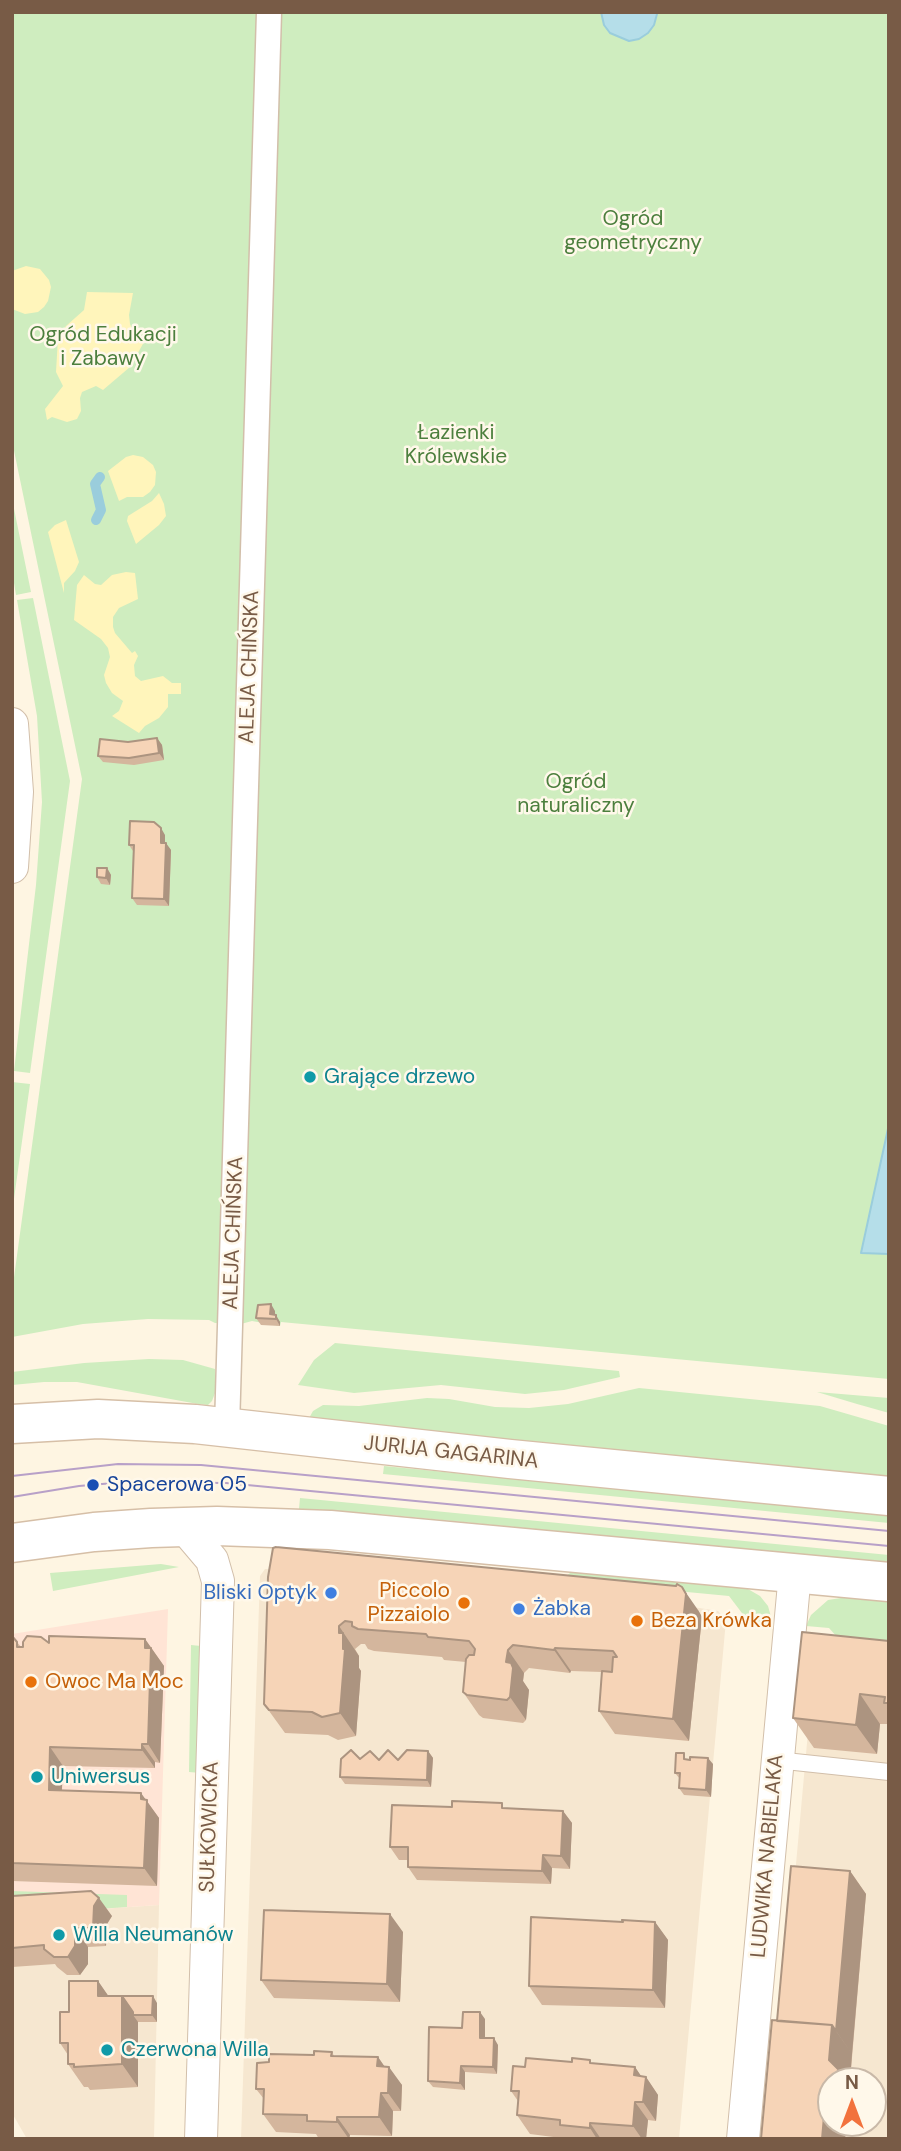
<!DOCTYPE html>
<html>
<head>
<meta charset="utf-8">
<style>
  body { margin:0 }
  #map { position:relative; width:901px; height:2151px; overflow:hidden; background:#fef5e2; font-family:"DM Sans",sans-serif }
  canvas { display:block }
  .frame { position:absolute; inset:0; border:14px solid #785b46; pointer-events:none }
  .north { position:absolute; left:817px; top:2067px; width:70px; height:70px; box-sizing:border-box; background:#fff8ea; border:2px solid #c9b9a8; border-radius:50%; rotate:0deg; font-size:19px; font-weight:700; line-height:28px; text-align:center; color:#785b46 }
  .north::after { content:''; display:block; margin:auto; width:24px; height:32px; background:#f2723d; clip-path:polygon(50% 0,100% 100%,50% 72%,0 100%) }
</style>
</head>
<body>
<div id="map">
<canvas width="901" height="2151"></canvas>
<div class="frame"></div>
<div class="north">N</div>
</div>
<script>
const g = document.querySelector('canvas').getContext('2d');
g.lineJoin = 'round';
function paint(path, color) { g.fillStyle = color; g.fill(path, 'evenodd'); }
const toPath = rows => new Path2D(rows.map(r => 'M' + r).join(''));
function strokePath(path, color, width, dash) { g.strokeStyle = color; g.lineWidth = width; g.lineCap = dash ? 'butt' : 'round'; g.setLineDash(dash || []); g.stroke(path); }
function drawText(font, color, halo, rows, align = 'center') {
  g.font = font + ' "DM Sans",sans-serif'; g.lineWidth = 5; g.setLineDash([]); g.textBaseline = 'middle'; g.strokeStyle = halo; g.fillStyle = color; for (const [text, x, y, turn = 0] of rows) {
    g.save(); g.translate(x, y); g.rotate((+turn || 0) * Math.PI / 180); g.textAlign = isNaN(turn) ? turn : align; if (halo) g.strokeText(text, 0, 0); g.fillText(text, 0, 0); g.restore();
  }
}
const residential = toPath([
  [265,1569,299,1570,693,1607,718,1611,726,1620,679,2139,241,2139,260,1576],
  [889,1658,889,2139,771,2139,814,1666],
  [831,2081,873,2081,873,2123,831,2123],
  [159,1905,154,2139,27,2139,12,2113,12,1915]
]);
const commercial = toPath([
  [168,1609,159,1905,12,1915,12,1634]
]);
const green = toPath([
  [12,12,889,12,889,1379,281,1322,280,1326,252,1321,241,1324,215,1323,209,1320,148,1319,83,1324,12,1337,12,1292,82,779,12,441],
  [12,499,31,592,16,595,12,571],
  [33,598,70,781,30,1073,14,1071,36,885,42,802,37,716,17,600],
  [12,1082,30,1084,12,1213],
  [335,1343,619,1371,620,1377,564,1390,525,1394,441,1385,354,1393,298,1385,314,1360],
  [149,1359,183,1360,215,1369,215,1393,212,1401,208,1405,198,1404,77,1382,44,1382,12,1385,12,1372,84,1363],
  [639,1388,820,1406,889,1426,889,1478,308,1420,313,1411,323,1405,359,1406,427,1398,449,1399,495,1407,529,1408,568,1404],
  [817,1392,889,1398,889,1413,857,1404],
  [384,1466,889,1516,889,1523,383,1474],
  [300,1498,889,1555,889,1563,390,1515,299,1509],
  [161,1564,179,1567,53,1591,50,1573],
  [574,1570,584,1573,719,1584,726,1587,741,1585,760,1596,768,1606,773,1624,748,1621,729,1596,561,1580],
  [847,1597,889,1601,889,1643,837,1637,829,1628,806,1626,811,1615,828,1600],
  [191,1645,201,1646,201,1773,189,1772],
  [12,1891,127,1895,127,1907,12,1915]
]);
const sand = toPath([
  [26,266,40,269,49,280,51,287,48,301,44,307,38,312,25,314,12,309,12,271],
  [87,292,133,293,129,315,130,324,134,334,144,342,130,367,103,390,96,386,82,392,80,398,81,411,77,419,67,422,52,417,47,420,45,409,63,386,56,372,58,338,66,326,84,310],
  [133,455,143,457,153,465,156,472,155,485,150,492,143,497,127,497,119,501,108,471,126,457],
  [159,493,164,504,166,516,159,525,136,544,127,521,128,516,152,501],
  [66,520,79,562,75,571,64,583,64,593,48,532,55,525],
  [126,572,135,573,138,599,119,608,113,617,113,627,115,633,132,653,135,651,138,656,134,665,135,676,141,681,163,676,172,683,181,683,181,694,168,694,168,707,159,718,145,726,139,733,112,716,119,711,123,701,112,693,106,683,104,675,110,657,108,648,101,639,74,620,77,585,84,575,95,584,101,585,112,575]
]);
const water = toPath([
  [601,12,657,12,657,14,654,25,648,33,639,39,629,41,610,33,604,25,601,12],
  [889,1124,889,1254,861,1253,889,1124]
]);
const stream = toPath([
  [96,520,101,510,95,484,100,477]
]);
const service = toPath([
  [776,1760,889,1772]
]);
const pedestrian = toPath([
  [227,1427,269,12]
]);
const minor = toPath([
  [12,724,17,792,12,867],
  [184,1527,212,1560,218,1581,201,2139],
  [743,2139,795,1573]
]);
const secondary = toPath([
  [12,1424,98,1419,195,1424,510,1459,889,1496],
  [12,1543,94,1532,151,1528,217,1526,330,1530,889,1582]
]);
const tram = toPath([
  [12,1476,118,1464,201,1465,889,1531],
  [12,1497,79,1486,125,1482,226,1483,889,1546]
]);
const wall = toPath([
  [157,738,162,745,164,760,134,765,103,762,98,756,128,742],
  [165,835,165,843,171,850,169,906,137,905,132,898,133,851,129,845],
  [107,868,111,875,110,885,101,884,97,877],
  [275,1311,275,1315,280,1322,280,1326,261,1325,256,1318],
  [268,1577,698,1610,702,1617,689,1741,615,1734,599,1711,602,1672,571,1671,570,1673,529,1668,524,1673,523,1681,529,1690,526,1720,523,1723,483,1718,479,1715,463,1692,466,1662,444,1660,442,1657,374,1651,368,1649,365,1644,361,1644,355,1649,359,1656,359,1668,361,1671,356,1736,338,1740,328,1735,285,1733,264,1704],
  [12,1636,21,1647,49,1643,145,1639,164,1666,160,1763,155,1762,155,1768,63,1766,62,1790,146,1800,159,1818,157,1886,12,1881],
  [889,1641,889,1724,880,1724,877,1754,814,1748,793,1718],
  [428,1751,433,1758,431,1787,345,1784,340,1777,360,1759,398,1760],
  [688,1759,713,1764,711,1797,684,1795,679,1788,680,1779,675,1773],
  [507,1809,563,1811,572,1823,570,1869,552,1868,551,1884,417,1880,408,1867,408,1860,399,1860,390,1847],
  [791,1866,850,1871,866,1894,850,2081,831,2081,831,2123,847,2123,845,2139,761,2139,772,2020,777,2021],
  [12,1896,112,1916,107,1924,106,1946,88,1947,88,1964,80,1975,67,1975,57,1967,55,1964,12,1967],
  [623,1922,655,1922,668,1940,665,2008,542,2005,529,1986],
  [403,1932,400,2002,274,1998,261,1980],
  [98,1981,108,1996,122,1996,157,2003,157,2022,138,2022,138,2087,90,2090,88,2087,84,2087,68,2064,68,2055,60,2043,69,2012],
  [485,2019,485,2038,498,2045,497,2074,465,2072,465,2090,433,2087,428,2081,462,2028],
  [332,2052,334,2056,378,2057,384,2066,402,2085,401,2111,393,2111,392,2136,350,2135,349,2139,319,2139,316,2134,276,2132,263,2114,264,2099,256,2089,269,2062],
  [572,2062,635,2067,641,2076,646,2077,658,2095,656,2121,648,2120,646,2139,569,2139,530,2134,517,2115,518,2101,511,2091,525,2067]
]);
const shadedWall = toPath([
  [157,738,162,745,164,760,159,753],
  [161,828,165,835,165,850,161,843],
  [166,843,171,850,169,906,164,899],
  [107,868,111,875,110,885,106,878],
  [271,1304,275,1311,275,1319,270,1314],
  [276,1315,280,1322,280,1326,276,1319],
  [682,1587,698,1610,702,1617,689,1741,673,1719],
  [339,1626,359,1656,359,1668,361,1671,356,1736,340,1713,343,1649],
  [145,1639,164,1666,160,1763,148,1744],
  [555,1648,571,1671,570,1673,554,1650],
  [508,1650,524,1673,523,1681,529,1690,526,1720,510,1697,506,1662],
  [860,1694,880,1724,877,1754,856,1725],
  [142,1744,155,1762,155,1768,142,1750],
  [50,1747,63,1766,61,1808,49,1790],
  [428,1751,433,1758,431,1787,427,1780],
  [708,1758,713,1764,711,1797,706,1790],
  [141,1793,159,1818,157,1886,144,1868],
  [563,1811,572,1823,570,1869,561,1856],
  [543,1855,552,1868,551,1884,542,1871],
  [850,1871,866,1894,852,2054,836,2031],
  [99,1898,112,1916,107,1924,106,1946,93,1928,94,1906],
  [390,1914,403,1932,400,2002,387,1984],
  [655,1922,668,1940,665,2008,653,1990],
  [75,1928,88,1947,88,1964,80,1975,68,1957],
  [98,1981,114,2004,98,1996],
  [122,1996,136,2015,133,2015,138,2022,138,2087,122,2064],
  [153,1996,157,2003,157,2022,152,2015],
  [480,2012,485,2019,485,2044,480,2038],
  [832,2025,852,2054,850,2081,846,2081,839,2070,829,2060],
  [494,2038,498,2045,497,2074,493,2067],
  [378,2057,389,2073,389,2067,402,2085,401,2111,388,2093,377,2066],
  [461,2066,465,2072,465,2090,460,2083],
  [635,2067,645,2082,646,2077,658,2095,656,2121,643,2102,634,2075],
  [827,2082,831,2088,831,2123,847,2123,845,2139,822,2139],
  [381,2093,393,2111,392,2136,379,2117],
  [635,2102,648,2120,646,2139,642,2139,633,2126],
  [337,2117,350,2135,349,2139,337,2122],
  [590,2123,601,2139,597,2139,590,2128]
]);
const building = toPath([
  [157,738,159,753,129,758,98,756,100,739,128,742,157,738],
  [130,821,154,822,161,828,161,843,166,843,164,899,132,898,134,845,129,845,130,821],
  [97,868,107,868,106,878,97,877,97,868],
  [271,1304,270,1314,276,1315,276,1319,256,1318,258,1305,271,1304],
  [276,1547,676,1586,677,1584,682,1587,686,1594,673,1719,599,1711,602,1671,612,1672,613,1657,617,1657,613,1651,555,1648,554,1650,513,1645,508,1650,506,1662,511,1663,513,1668,510,1697,507,1700,467,1695,463,1692,466,1659,469,1655,474,1655,475,1649,469,1641,428,1637,426,1634,358,1629,352,1626,352,1622,345,1621,339,1626,339,1633,343,1633,343,1649,345,1649,340,1713,322,1717,312,1712,269,1710,264,1704,268,1577,273,1548,276,1547],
  [802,1632,889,1641,889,1703,884,1703,885,1697,860,1694,856,1725,793,1718,802,1632],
  [12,1636,17,1642,17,1647,23,1647,23,1642,27,1636,41,1637,49,1643,49,1636,145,1639,145,1648,151,1648,148,1744,142,1744,142,1750,50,1747,49,1790,141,1793,141,1799,147,1800,144,1868,12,1863,12,1636],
  [351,1750,360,1759,370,1751,379,1760,388,1750,398,1760,407,1750,428,1751,427,1780,340,1777,341,1759,351,1750],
  [676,1753,684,1753,684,1759,690,1760,690,1757,708,1758,706,1790,679,1788,680,1773,675,1773,676,1753],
  [452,1801,502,1803,502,1808,563,1811,561,1856,543,1855,542,1871,408,1867,408,1847,390,1847,392,1805,452,1807,452,1801],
  [791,1866,850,1871,836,2031,832,2025,777,2021,791,1866],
  [91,1891,99,1898,94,1906,93,1928,75,1928,75,1946,68,1957,54,1957,44,1949,44,1945,12,1948,12,1896,91,1891],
  [264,1910,390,1914,387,1984,261,1980,264,1910],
  [531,1917,623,1922,622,1920,655,1922,653,1990,529,1986,531,1917],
  [69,1981,98,1981,98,1996,122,1996,122,2064,74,2067,74,2064,68,2064,68,2043,60,2043,60,2012,69,2012,69,1981],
  [122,1996,153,1996,152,2015,133,2015,133,2012,122,1996],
  [463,2012,480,2012,480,2038,494,2038,493,2067,461,2066,460,2083,428,2081,429,2027,462,2028,463,2012],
  [772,2020,832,2025,829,2060,839,2070,827,2082,822,2139,761,2139,772,2020],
  [314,2051,332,2052,331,2056,378,2057,377,2066,389,2067,388,2093,381,2093,379,2117,337,2117,337,2122,307,2121,307,2115,263,2114,264,2089,256,2089,257,2063,269,2062,269,2054,314,2055,314,2051],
  [526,2058,572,2062,572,2058,590,2060,590,2063,635,2067,634,2075,646,2077,643,2102,635,2102,633,2126,590,2123,590,2128,560,2125,560,2120,517,2115,519,2091,511,2091,513,2066,525,2067,526,2058]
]);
const markers = [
  [310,1077,7,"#0f9aa8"],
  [93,1485,7,"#1a4fb4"],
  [331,1593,7,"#3f7fe0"],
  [464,1603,7,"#e8710a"],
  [519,1609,7,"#3f7fe0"],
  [637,1621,7,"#e8710a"],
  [31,1682,7,"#e8710a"],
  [37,1777,7,"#0f9aa8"],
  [59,1935,7,"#0f9aa8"],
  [107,2050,7,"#0f9aa8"]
];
const parkNames = [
  ["Ogród",633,219],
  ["geometryczny",633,243],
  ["Ogród Edukacji",103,335],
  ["i Zabawy",103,359],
  ["Łazienki",456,433],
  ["Królewskie",456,457],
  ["Ogród",576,782],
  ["naturaliczny",576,806]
];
const streetNames = [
  ["ALEJA CHIŃSKA",250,667,-88],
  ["ALEJA CHIŃSKA",234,1233,-88],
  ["JURIJA GAGARINA",451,1453,6],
  ["SUŁKOWICKA",210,1827,-88],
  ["LUDWIKA NABIELAKA",768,1856,-85]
];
const cultureNames = [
  ["Grające drzewo",324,1077],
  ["Uniwersus",51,1777],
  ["Willa Neumanów",73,1935],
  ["Czerwona Willa",121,2050]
];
const transitNames = [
  ["Spacerowa 05",107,1485]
];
const foodNames = [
  ["Piccolo",450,1591,"right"],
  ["Pizzaiolo",450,1615,"right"],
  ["Beza Krówka",651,1621],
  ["Owoc Ma Moc",45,1682]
];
const shopNames = [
  ["Bliski Optyk",317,1593],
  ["Żabka",533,1609,"left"]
];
paint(residential, '#f6e7d0');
paint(commercial, '#ffe4d5');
paint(green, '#cfedbf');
paint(sand, '#fff5bb');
paint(water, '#b5dee9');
strokePath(water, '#9acddc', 2);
strokePath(stream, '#9acddc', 10);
strokePath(service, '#d2bfaa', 18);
strokePath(pedestrian, '#d2bfaa', 27);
strokePath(minor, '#d2bfaa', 34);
strokePath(secondary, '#d6bfa7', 41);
strokePath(service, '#fff', 16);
strokePath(pedestrian, '#fff', 24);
strokePath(minor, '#fff', 32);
strokePath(secondary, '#fff', 38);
strokePath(tram, '#b8a0c8', 2);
paint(wall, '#d4b69d');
paint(shadedWall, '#ac9480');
paint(building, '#f6d4b7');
strokePath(building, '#ac9480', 2);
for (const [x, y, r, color] of markers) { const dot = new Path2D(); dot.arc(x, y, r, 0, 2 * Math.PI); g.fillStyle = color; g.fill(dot); strokePath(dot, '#fff8ea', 2.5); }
drawText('21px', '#4c7f3d', '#fff8ea', parkNames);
drawText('21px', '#785b46', '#fff8ea', streetNames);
drawText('21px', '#0d838f', '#fff8ea', cultureNames, 'left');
drawText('21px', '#164399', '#fff8ea', transitNames, 'left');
drawText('21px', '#c56008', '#fff8ea', foodNames, 'left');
drawText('21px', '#366cbe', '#fff8ea', shopNames, 'right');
</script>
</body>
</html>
